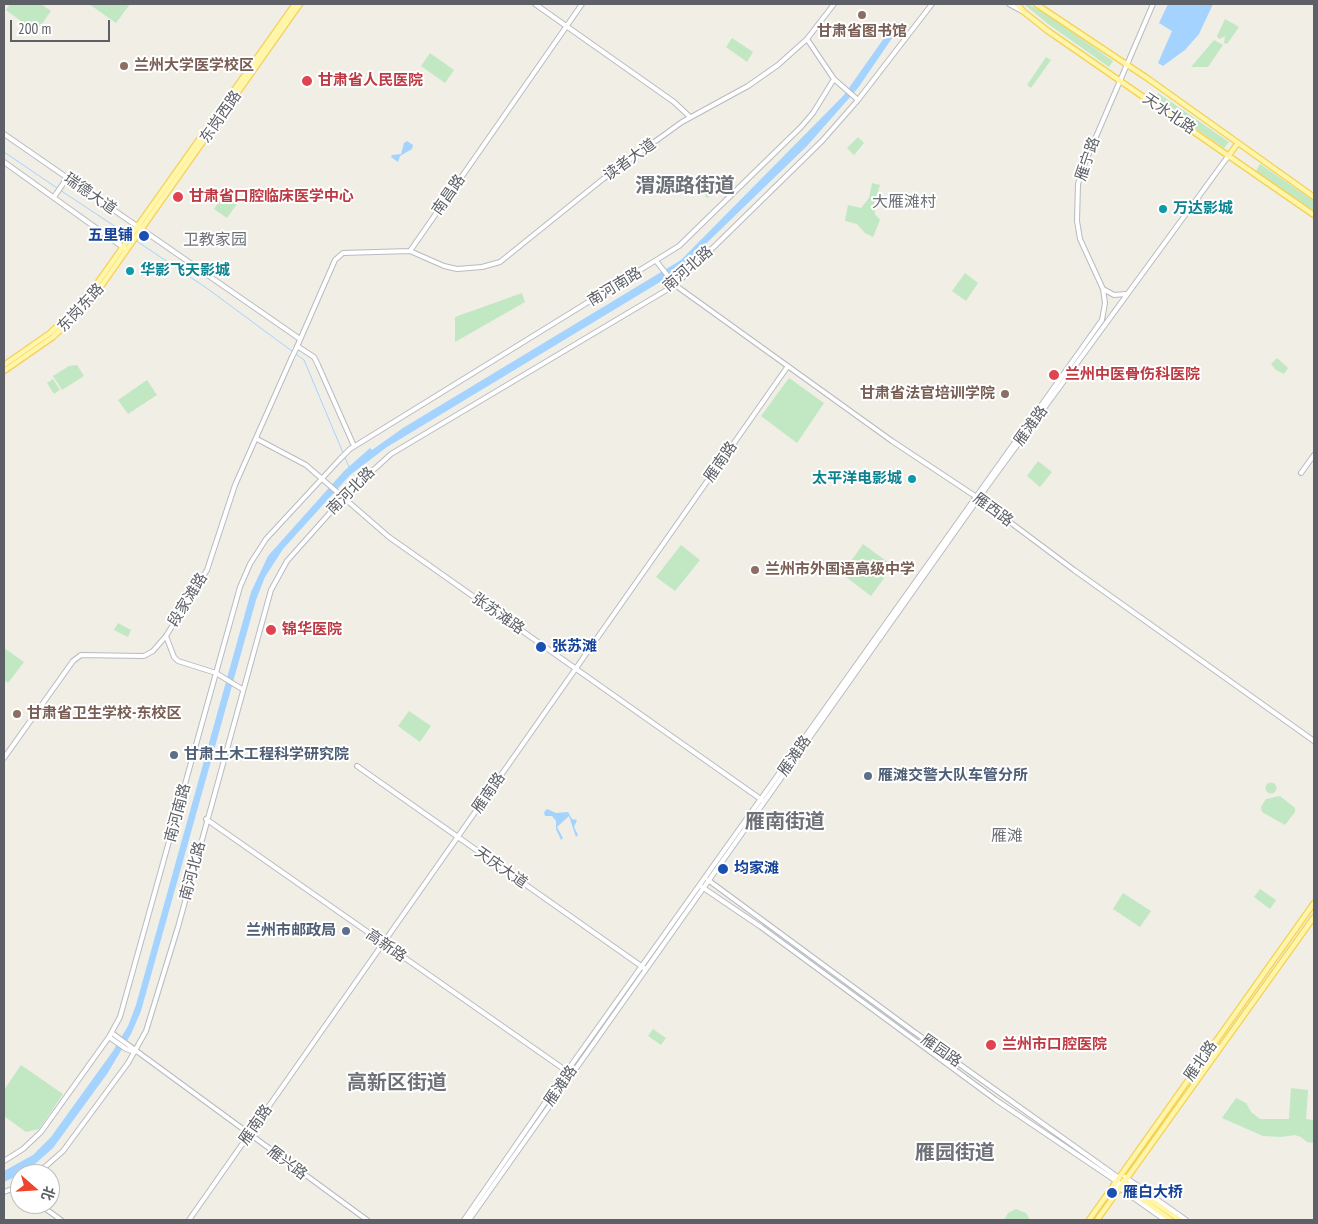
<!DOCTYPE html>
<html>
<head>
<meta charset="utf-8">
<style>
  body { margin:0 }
  #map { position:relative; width:1318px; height:1224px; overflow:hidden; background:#f0eee5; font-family:"PT Sans Narrow","Noto Sans SC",sans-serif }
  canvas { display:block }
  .frame { position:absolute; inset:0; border:5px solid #5d6066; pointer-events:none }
  .north { position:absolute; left:10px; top:1164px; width:50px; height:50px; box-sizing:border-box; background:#fff; border:1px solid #bebfc2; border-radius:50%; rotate:109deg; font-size:14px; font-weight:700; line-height:20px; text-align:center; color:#5d6066 }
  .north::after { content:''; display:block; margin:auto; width:18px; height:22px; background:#ee452d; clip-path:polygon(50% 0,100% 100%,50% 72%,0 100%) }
  .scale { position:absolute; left:10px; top:20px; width:100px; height:22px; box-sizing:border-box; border:2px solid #5d6066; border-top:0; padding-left:6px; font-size:15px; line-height:18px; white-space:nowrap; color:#5d6066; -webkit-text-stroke:4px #fff; paint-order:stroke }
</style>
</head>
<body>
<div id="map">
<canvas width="1318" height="1224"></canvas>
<div class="frame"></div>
<div class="north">北</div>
<div class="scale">200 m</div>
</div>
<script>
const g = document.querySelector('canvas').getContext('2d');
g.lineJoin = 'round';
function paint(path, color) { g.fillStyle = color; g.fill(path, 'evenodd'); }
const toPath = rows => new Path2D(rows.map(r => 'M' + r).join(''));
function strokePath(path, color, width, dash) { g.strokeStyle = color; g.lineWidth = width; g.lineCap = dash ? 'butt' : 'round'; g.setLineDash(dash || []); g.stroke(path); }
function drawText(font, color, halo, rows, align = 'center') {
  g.font = font + ' "PT Sans Narrow","Noto Sans SC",sans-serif'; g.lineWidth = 4; g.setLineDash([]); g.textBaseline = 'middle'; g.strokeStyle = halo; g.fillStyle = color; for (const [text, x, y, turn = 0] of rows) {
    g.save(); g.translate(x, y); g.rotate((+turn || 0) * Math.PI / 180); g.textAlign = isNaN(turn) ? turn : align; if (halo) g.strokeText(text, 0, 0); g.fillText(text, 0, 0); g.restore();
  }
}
const green = toPath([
  [10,4,41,4,51,11,36,32,6,10],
  [89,4,130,4,116,23],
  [1024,4,1028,4,1054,19,1113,61,1109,67,1048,24],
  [1225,19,1239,27,1227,44,1224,43,1225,36,1219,39,1217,36],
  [732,38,753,52,747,62,726,47],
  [1214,40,1223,45,1208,67,1191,67],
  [430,53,454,70,445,83,421,66],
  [1046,57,1051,60,1031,88,1027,85],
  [1158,93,1229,142,1224,148,1154,100],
  [858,137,864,143,854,155,847,148],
  [1260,164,1314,201,1314,211,1256,171],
  [716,182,720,188,707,198,703,191],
  [872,183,880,185,874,203,875,214,880,220,873,237,865,233,857,224,845,221,848,205,861,208,869,198],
  [228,188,241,198,227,218,214,209],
  [965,273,978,283,966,301,952,291],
  [522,293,525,302,455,342,455,317],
  [1277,358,1288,368,1284,374,1276,370,1271,364],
  [77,365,84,376,62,390,53,376,69,366],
  [789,378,824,403,797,443,761,416],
  [53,379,60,390,54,394,47,383],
  [147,380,157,395,128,414,118,400],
  [1038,461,1052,472,1040,487,1027,476],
  [863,544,893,566,871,596,842,574],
  [681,545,700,560,675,591,656,577],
  [118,623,131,630,128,637,114,630],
  [4,648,24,662,8,683,4,680],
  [409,711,431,726,420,742,398,726],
  '1265.5 788a5.5 5.5 0 1 1 11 0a5.5 5.5 0 1 1-11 0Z',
  [1280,796,1295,808,1295,812,1285,825,1262,812,1261,807,1266,799],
  [1260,889,1276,900,1270,909,1254,897],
  [1123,893,1151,911,1140,927,1113,909],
  [653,1029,666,1038,661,1045,648,1036],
  [21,1065,63,1094,39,1129,26,1132,4,1116,4,1090],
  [1291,1088,1308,1090,1306,1119,1314,1120,1314,1143,1307,1142,1301,1137,1295,1135,1281,1137,1263,1136,1222,1118,1236,1098,1246,1103,1251,1112,1260,1119,1289,1119],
  [1016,1209,1026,1213,1030,1220,1004,1220,1008,1213]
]);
const water = toPath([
  [1168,4,1213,4,1199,34,1185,50,1163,66,1158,63,1172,31,1159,23],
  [896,21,901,25,858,88,807,146,685,264,660,282,387,447,350,475,283,549,265,577,256,600,141,1011,131,1034,107,1074,53,1148,27,1171,4,1182,4,1171,33,1155,51,1137,113,1051,128,1026,136,1005,251,592,268,556,344,471,370,448,372,450,403,428,681,260,844,95],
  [407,141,413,145,412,149,400,156,398,162,391,157,392,155,401,154,404,143],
  [547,809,556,813,568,812,572,819,577,820,574,827,578,835,576,837,569,816,557,827,563,838,561,840,556,829,556,821,552,816,545,816,544,812]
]);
const stream = toPath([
  [4,152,57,188],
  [60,190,128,235],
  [135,240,208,289,304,360,349,467]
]);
const secondary = toPath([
  [535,4,674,102,690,117],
  [1009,4,1022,11],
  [807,39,834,79,858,100],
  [4,134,300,339],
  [4,162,124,248],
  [54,197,67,178],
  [410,251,582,4],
  [657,262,675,285,892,441,975,496,1074,570,1314,741],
  [1103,289,1114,295,1126,294],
  [297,346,314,357,318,365,354,446],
  [296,349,335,260,343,253,410,251,444,266,457,269,482,267,500,262,603,179,682,122,748,86,778,65,807,39,834,4],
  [257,439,306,465,389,537,762,800],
  [350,449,679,246,801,127,813,113,834,79],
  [1301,473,1314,455],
  [166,636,174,657,178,661,216,673,242,689],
  [4,758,73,661,81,655,144,656,153,651,166,636,207,570,235,485,292,357],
  [357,766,644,968],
  [206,819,568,1072],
  [708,880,913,1031,1119,1178],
  [702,887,761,927,996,1100,1122,1185],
  [112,1033,367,1220],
  [109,1037,126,1049,135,1052],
  [4,1161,23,1149,41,1132,109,1037,120,1017,240,587,250,564,266,539,341,458],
  [37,1174,63,1151,128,1063,146,1031,178,927,271,590,287,561,344,497,391,454,675,285,822,141,858,100,932,4],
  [1125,1177,1186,1220],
  [1114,1184,1165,1220],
  [4,1192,20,1186],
  [39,1204,61,1220],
  [189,1220,788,366],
  [464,1220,567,1071,1102,320,1105,303,1103,289,1080,239,1077,221,1078,184,1086,160,1153,4],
  [469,1220,988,485,1229,155]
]);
const primary = toPath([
  [1017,4,1024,12,1048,31,1314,215],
  [1036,4,1147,78,1314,197],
  [1229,155,1238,143],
  [4,365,50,333,86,299,295,4],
  [4,371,53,337,90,302,300,4],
  [1123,1181,1180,1220],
  [1122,1185,1171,1220],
  [1089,1220,1314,903],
  [1097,1220,1314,917]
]);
const secondaryBridge = toPath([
  [292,357,296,349],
  [341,458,350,449]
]);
const markers = [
  [862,15,5,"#8d6e63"],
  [124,66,5,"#8d6e63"],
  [307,81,6,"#e0444e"],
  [178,197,6,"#e0444e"],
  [1163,209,5,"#0f9aa8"],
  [144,236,6,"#1a4fb4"],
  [130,271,5,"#0f9aa8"],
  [1054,375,6,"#e0444e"],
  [1005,394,5,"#8d6e63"],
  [912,479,5,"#0f9aa8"],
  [755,570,5,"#8d6e63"],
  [271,630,6,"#e0444e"],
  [541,647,6,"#1a4fb4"],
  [17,714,5,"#8d6e63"],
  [174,755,5,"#5c6f8a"],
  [868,776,5,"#5c6f8a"],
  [723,869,6,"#1a4fb4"],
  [346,931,5,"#5c6f8a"],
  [991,1045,6,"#e0444e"],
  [1112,1193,6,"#1a4fb4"]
];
const educationNames = [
  ["甘肃省图书馆",862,32,"center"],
  ["兰州大学医学校区",134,66],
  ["甘肃省法官培训学院",995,394,"right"],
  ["兰州市外国语高级中学",765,570],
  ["甘肃省卫生学校-东校区",27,714]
];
const healthNames = [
  ["甘肃省人民医院",318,81],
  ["甘肃省口腔临床医学中心",189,197],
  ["兰州中医骨伤科医院",1065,375],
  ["锦华医院",282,630],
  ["兰州市口腔医院",1002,1045]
];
const streetNames = [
  ["天水北路",1169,114,34],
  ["东岗西路",221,117,-55],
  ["雁宁路",1088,159,-71],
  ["读者大道",630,160,-36],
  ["瑞德大道",90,194,35],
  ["南昌路",449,195,-55],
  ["南河北路",688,269,-41],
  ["南河南路",615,287,-31],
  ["东岗东路",81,308,-47],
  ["雁滩路",1031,426,-54],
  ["雁南路",721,462,-55],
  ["南河北路",351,491,-45],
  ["雁西路",993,510,36],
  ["段家滩路",188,600,-58],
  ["张苏滩路",498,614,35],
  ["雁滩路",795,756,-55],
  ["雁南路",489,793,-55],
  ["南河南路",178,813,-75],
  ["天庆大道",501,868,35],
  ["南河北路",193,871,-75],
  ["高新路",386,946,35],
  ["雁园路",941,1051,35],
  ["雁北路",1201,1061,-55],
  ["雁滩路",561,1086,-55],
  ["雁南路",256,1125,-55],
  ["雁兴路",287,1163,37]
];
const cultureNames = [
  ["万达影城",1173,209],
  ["华影飞天影城",140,271],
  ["太平洋电影城",902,479,"right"]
];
const transitNames = [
  ["五里铺",133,236,"right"],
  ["张苏滩",552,647],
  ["均家滩",734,869],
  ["雁白大桥",1123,1193]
];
const serviceNames = [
  ["甘肃土木工程科学研究院",184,755],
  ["雁滩交警大队车管分所",878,776],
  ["兰州市邮政局",336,931,"right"]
];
const neighbourhoodNames = [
  ["大雁滩村",904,202],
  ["卫教家园",215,240],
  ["雁滩",1007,836]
];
const districtNames = [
  ["渭源路街道",685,186],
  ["雁南街道",785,822],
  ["高新区街道",397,1083],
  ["雁园街道",955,1153]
];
paint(green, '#c1e8c3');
paint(water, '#a5d3ff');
strokePath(stream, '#a5d3ff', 1);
strokePath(secondary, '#b8bbc1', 6);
strokePath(primary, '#f5d158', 7);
strokePath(secondary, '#fff', 4);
strokePath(primary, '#fff6aa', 4.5);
strokePath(secondaryBridge, '#b8bbc1', 6, []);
strokePath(secondaryBridge, '#fff', 4);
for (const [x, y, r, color] of markers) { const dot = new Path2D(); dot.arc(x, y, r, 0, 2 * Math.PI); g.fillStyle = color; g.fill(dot); strokePath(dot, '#fff', 2); }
drawText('bold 15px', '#785e54', '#fff', educationNames, 'left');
drawText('bold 15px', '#be3a42', '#fff', healthNames, 'left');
drawText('15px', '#5d6066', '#fff', streetNames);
drawText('bold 15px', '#0d838f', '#fff', cultureNames, 'left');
drawText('bold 15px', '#164399', '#fff', transitNames, 'left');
drawText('bold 15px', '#4e5e75', '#fff', serviceNames, 'left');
drawText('16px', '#6e7278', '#fff', neighbourhoodNames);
drawText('bold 20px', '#6e7278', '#fff', districtNames);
</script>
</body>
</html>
